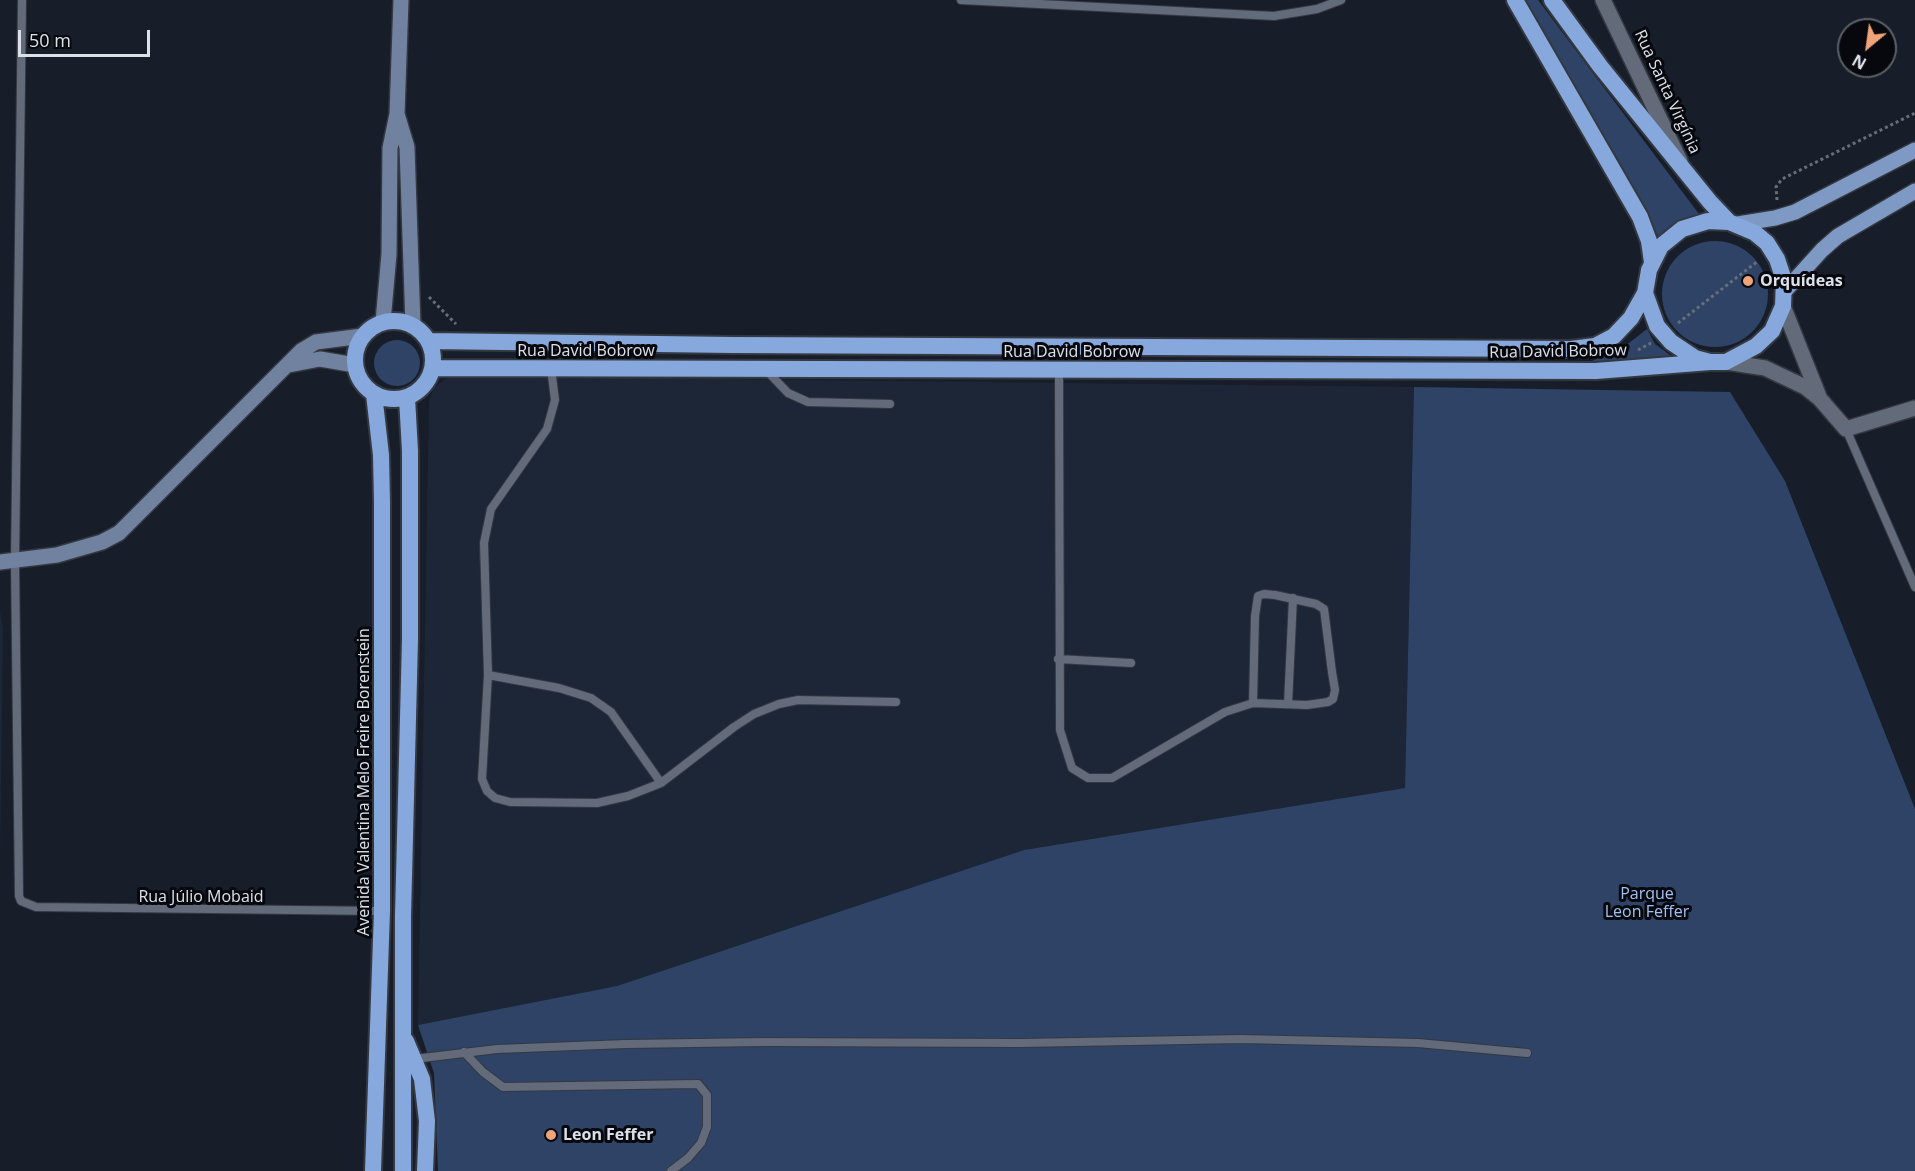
<!DOCTYPE html>
<html>
<head>
<meta charset="utf-8">
<style>
  body { margin:0 }
  #map { position:relative; width:1915px; height:1171px; overflow:hidden; background:#171e2a; font-family:"Open Sans",sans-serif }
  canvas { display:block }
  .north { position:absolute; left:1837px; top:18px; width:60px; height:60px; box-sizing:border-box; background:#06080d; border:2px solid #5c5f65; border-radius:50%; rotate:209deg; font-size:16px; font-weight:700; line-height:24px; text-align:center; color:#dce1e9 }
  .north::after { content:''; display:block; margin:auto; width:21px; height:27px; background:#efa378; clip-path:polygon(50% 0,100% 100%,50% 72%,0 100%) }
  .scale { position:absolute; left:18px; top:30px; width:132px; height:27px; box-sizing:border-box; border:3px solid #dce1e9; border-top:0; padding-left:8px; font-size:18px; line-height:21px; white-space:nowrap; color:#dce1e9; -webkit-text-stroke:4px #06080d; paint-order:stroke }
</style>
</head>
<body>
<div id="map">
<canvas width="1915" height="1171"></canvas>
<div class="north">N</div>
<div class="scale">50 m</div>
</div>
<script>
const g = document.querySelector('canvas').getContext('2d');
g.lineJoin = 'round';
function paint(path, color) { g.fillStyle = color; g.fill(path, 'evenodd'); }
const toPath = rows => new Path2D(rows.map(r => 'M' + r).join(''));
function strokePath(path, color, width, dash) { g.strokeStyle = color; g.lineWidth = width; g.lineCap = dash ? 'butt' : 'round'; g.setLineDash(dash || []); g.stroke(path); }
function drawText(font, color, halo, rows, align = 'center') {
  g.font = font + ' "Open Sans",sans-serif'; g.lineWidth = 6; g.setLineDash([]); g.textBaseline = 'middle'; g.strokeStyle = halo; g.fillStyle = color; for (const [text, x, y, turn = 0] of rows) {
    g.save(); g.translate(x, y); g.rotate((+turn || 0) * Math.PI / 180); g.textAlign = isNaN(turn) ? turn : align; if (halo) g.strokeText(text, 0, 0); g.fillText(text, 0, 0); g.restore();
  }
}
const built = toPath([
  [461,376,1414,387,1405,788,1024,850,617,986,418,1025,429,402,434,388,445,379],
  [0,611,3,629,0,865]
]);
const green = toPath([
  [1523,0,1538,0,1702,218,1660,239],
  '1662 294a53 53 0 1 1 106 0a53 53 0 1 1-106 0Z',
  [1647,329,1655,344,1682,364,1592,361,1625,346],
  '374 363a23 23 0 1 1 46 0a23 23 0 1 1-46 0Z',
  [1414,387,1730,392,1785,481,1915,809,1915,1171,438,1171,434,1073,418,1025,617,986,1024,850,1405,788]
]);
const path = toPath([
  [1777,200,1776,187,1782,179,1915,113],
  [429,297,456,324],
  [1678,323,1758,261],
  [1638,350,1651,343]
]);
const service = toPath([
  [22,0,15,562,19,896,21,901,36,907,382,911],
  [961,0,1274,16,1317,9,1341,0],
  [551,368,555,400,547,429,491,509,484,543,488,675,482,779,487,791,495,798,510,802,597,803,628,796,661,783,734,727,754,714,779,704,798,700,896,702],
  [1059,370,1060,730,1072,768,1088,778,1112,778,1225,712,1253,703,1307,705,1328,702,1333,699,1335,690,1332,672,1324,609,1316,604,1275,595,1264,594,1258,596,1255,616,1253,703],
  [767,371,788,393,808,402,890,404],
  [1846,429,1915,587],
  [1058,659,1131,663],
  [488,675,559,688,591,698,611,712,661,783],
  [1288,704,1293,598],
  [464,1052,483,1072,503,1087,698,1084,707,1095,707,1127,701,1143,688,1158,671,1171],
  [414,1059,497,1049,626,1044,764,1042,1021,1043,1241,1039,1418,1043,1527,1053]
]);
const minor = toPath([
  [1603,0,1680,161],
  [1783,306,1820,399],
  [1726,362,1765,368,1805,387,1820,399,1846,429,1915,408]
]);
const secondary = toPath([
  [397,114,407,147,413,326],
  [383,322,389,254,390,148,397,114,401,0],
  [289,365,320,359,355,365],
  [0,562,57,555,102,542,119,533,301,351,316,342,362,336]
]);
const primary = toPath([
  [1738,224,1775,218,1795,212,1915,150],
  [1784,292,1822,250,1838,236,1915,191]
]);
const trunk = toPath([
  [1515,0,1640,217,1649,241,1652,262],
  [1552,0,1600,66,1710,202,1729,222],
  [1708,221,1729,222,1755,233,1767,243,1777,259,1784,280,1783,306,1772,331,1756,346,1726,362,1710,362,1695,358,1671,342,1657,326,1645,293,1649,270,1661,246,1682,229,1708,221],
  '355 360a39 39 0 1 1 78 0a39 39 0 1 1-78 0Z',
  [429,341,733,345,1571,349,1595,346,1614,336,1631,318,1645,293],
  [433,368,1596,371,1710,362],
  [406,1041,422,1079,427,1121,425,1171],
  [373,1171,382,911,382,502,381,455,374,394],
  [403,1171,403,916,410,639,410,451,407,398]
]);
const markers = [
  [1748,281,6,"#efa378"],
  [551,1135,6,"#efa378"]
];
const streetNames = [
  ["Rua Santa Virgínia",1667,92,65],
  ["Rua David Bobrow",586,351],
  ["Rua David Bobrow",1072,352],
  ["Rua David Bobrow",1558,352,-1],
  ["Avenida Valentina Melo Freire Borenstein",364,782,-90],
  ["Rua Júlio Mobaid",201,897]
];
const poiNames = [
  ["Orquídeas",1760,281],
  ["Leon Feffer",563,1135]
];
const parkNames = [
  ["Parque",1647,894],
  ["Leon Feffer",1647,912]
];
paint(built, '#1c2637');
paint(green, '#2e4365');
strokePath(service, '#343841', 10);
strokePath(minor, '#343841', 18);
strokePath(secondary, '#343841', 18);
strokePath(primary, '#343841', 18);
strokePath(trunk, '#343841', 20);
strokePath(path, '#686e79', 3, [3, 3]);
strokePath(service, '#636b7a', 8);
strokePath(minor, '#636b7a', 15);
strokePath(secondary, '#70829f', 15);
strokePath(primary, '#7e99c4', 15);
strokePath(trunk, '#87a8dc', 16);
for (const [x, y, r, color] of markers) { const dot = new Path2D(); dot.arc(x, y, r, 0, 2 * Math.PI); g.fillStyle = color; g.fill(dot); strokePath(dot, '#06080d', 2); }
drawText('16px', '#dce1e9', '#06080d', streetNames);
drawText('bold 16px', '#dce1e9', '#06080d', poiNames, 'left');
drawText('16px', '#a2c1f3', '#06080d', parkNames);
</script>
</body>
</html>
